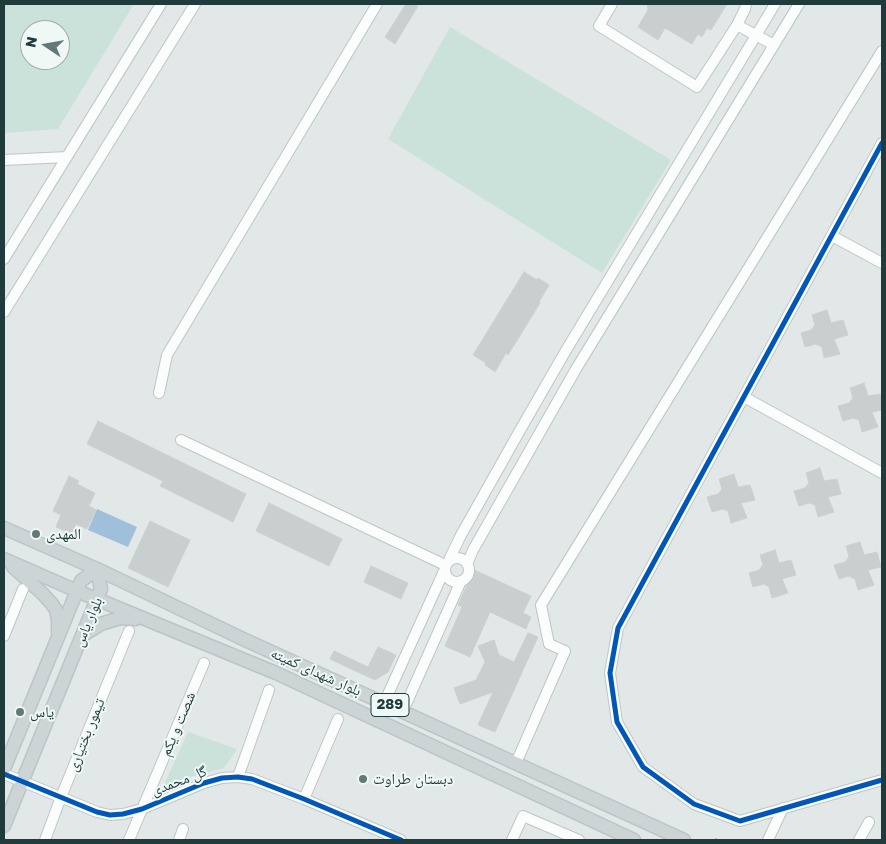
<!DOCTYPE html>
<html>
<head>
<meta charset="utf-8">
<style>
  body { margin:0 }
  #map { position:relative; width:886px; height:844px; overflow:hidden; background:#e2e8e8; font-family:"Golos Text",sans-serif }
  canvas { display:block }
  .frame { position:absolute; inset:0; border:5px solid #1f3b3c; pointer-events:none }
  .north { position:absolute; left:20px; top:20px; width:50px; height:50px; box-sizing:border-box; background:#f0f8f6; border:1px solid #9cacac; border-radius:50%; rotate:282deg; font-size:14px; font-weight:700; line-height:20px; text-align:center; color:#1f3b3c }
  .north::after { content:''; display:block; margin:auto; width:18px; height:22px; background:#637878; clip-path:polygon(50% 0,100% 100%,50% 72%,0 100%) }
</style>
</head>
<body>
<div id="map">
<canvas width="886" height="844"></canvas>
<div class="frame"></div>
<div class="north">N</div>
</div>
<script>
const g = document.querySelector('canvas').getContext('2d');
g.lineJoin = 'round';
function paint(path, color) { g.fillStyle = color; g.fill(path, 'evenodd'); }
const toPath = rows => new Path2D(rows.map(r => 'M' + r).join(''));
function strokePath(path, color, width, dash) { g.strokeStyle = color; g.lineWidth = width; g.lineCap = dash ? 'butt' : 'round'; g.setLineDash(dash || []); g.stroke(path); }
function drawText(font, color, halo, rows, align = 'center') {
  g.font = font + ' "Golos Text","Noto Naskh Arabic",sans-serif'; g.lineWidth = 4; g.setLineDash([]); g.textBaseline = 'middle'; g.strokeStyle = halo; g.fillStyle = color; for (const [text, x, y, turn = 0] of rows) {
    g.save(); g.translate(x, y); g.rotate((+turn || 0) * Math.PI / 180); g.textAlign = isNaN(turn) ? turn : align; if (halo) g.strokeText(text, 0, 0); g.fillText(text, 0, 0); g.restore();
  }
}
const green = toPath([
  [4,4,134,4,58,129,4,133],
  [30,30,60,30,60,60,30,60],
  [450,27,671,160,602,273,388,139],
  [188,732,237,749,224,768,186,778,162,789]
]);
const water = toPath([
  [97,509,137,527,128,547,88,530]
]);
const building = toPath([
  [406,4,414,4,418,6,395,44,385,37,406,4],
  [647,4,727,4,711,30,707,28,702,37,698,34,692,44,665,28,658,40,638,27,648,10,647,4],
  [524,272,537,280,538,278,549,285,539,302,540,303,508,355,506,353,495,372,485,365,486,363,473,355,524,272],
  [827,310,831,323,843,320,848,335,834,339,840,354,824,358,822,347,816,344,805,347,801,333,811,330,815,325,812,315,827,310],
  [864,383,868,396,881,394,882,399,882,410,872,412,878,427,862,432,859,420,853,418,843,421,838,406,849,403,853,398,850,388,864,383],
  [98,421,246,494,233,522,160,486,163,481,87,444,98,421],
  [820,468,824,481,837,479,841,494,828,497,834,512,818,517,815,505,809,503,799,506,794,491,805,488,809,483,806,473,820,468],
  [734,474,738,487,750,485,755,500,741,503,747,518,731,523,728,511,723,509,712,512,707,497,718,494,722,489,719,479,734,474],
  [69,476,79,481,77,484,95,493,89,506,96,510,87,529,76,524,72,534,56,527,61,515,53,511,69,476],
  [269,503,342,539,329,566,256,531,269,503],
  [150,521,190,540,168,587,128,568,150,521],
  [860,542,864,555,877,552,881,567,868,570,874,585,858,590,855,579,849,576,839,579,834,565,845,562,849,557,846,546,860,542],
  [775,550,779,563,791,560,796,575,782,579,788,593,772,598,769,587,764,584,753,587,749,573,759,570,763,565,760,555,775,550],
  [371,566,408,583,401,599,364,582,371,566],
  [474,570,531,596,523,613,531,617,526,629,490,612,470,657,445,646,462,607,458,605,474,570],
  [528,633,538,637,495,732,478,725,493,692,460,704,454,688,476,680,485,662,478,646,494,640,499,655,514,662,528,633],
  [378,647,396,655,388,672,375,680,330,659,334,651,368,667,378,647]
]);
const path = toPath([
  [715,840,716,839,720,840]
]);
const minor = toPath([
  [612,4,599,26,697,87,737,25,745,9,746,4],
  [737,25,774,45],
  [882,143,618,628,610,673,617,722,643,767,694,804,740,821,882,780],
  [4,160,67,157],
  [832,236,882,263],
  [4,259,161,4],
  [4,312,195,4],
  [159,393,167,355,377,4],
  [744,397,882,473],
  [181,440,445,565],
  '445 570a12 12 0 1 1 24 0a12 12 0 1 1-24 0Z',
  [449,560,460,537,519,432,565,352,775,4],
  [467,564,473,550,576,369,799,4],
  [4,636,23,589],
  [384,703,444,571],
  [403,711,461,581],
  [516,763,565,651,549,644,541,605,882,51],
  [4,774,97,812,110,815,123,814,142,809,204,783,222,778,238,777,252,779,304,799,401,840],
  [238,777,269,690],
  [304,799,338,719],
  [45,840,61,797,129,631],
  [129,840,204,663],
  [179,840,183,829],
  [512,840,523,816,579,840],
  [768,840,783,808],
  [859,840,869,822]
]);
const major = toPath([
  [4,528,97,569,243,639,684,840],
  [4,559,77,591,276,673,634,840],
  [13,567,42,593,52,604,56,610,58,619,58,632],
  [82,636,101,624,120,618,135,619],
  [4,769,81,581,97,569],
  [4,826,101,589,97,569]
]);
const cycleway = toPath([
  [882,143,618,628,610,673,617,722,643,767,694,804,740,821,882,780],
  [4,774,97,812,110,815,123,814,142,809,204,783,222,778,238,777,252,779,304,799,401,840]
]);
const markers = [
  [36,534,5,"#637878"],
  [20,712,5,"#637878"],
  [363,779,5,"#637878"]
];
const shields = [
  [390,705,38]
];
const shieldNames = [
  ["289",390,705]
];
const poiNames = [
  ["المهدی",46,534],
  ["یاس",30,712],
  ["دبستان طراوت",373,779]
];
const streetNames = [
  ["بلوار یاس",88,622,-67],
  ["بلوار شهدای کمیته",316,672,24],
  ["شصت و یکم",178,724,-67],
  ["تیمور بختیاری",86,735,-68],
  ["گل محمدی",179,781,-21]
];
paint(green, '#cae2da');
paint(water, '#a0bfda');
paint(building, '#c9cfce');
strokePath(building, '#cbd1d1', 1);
strokePath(minor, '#bfc5c5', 12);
strokePath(major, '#bbc5c5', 15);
strokePath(path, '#bfc8c8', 2, [2.5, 4]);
strokePath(minor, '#fbfcfc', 10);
strokePath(major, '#ccd4d5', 12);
strokePath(cycleway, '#0057b8', 5);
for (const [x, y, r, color] of markers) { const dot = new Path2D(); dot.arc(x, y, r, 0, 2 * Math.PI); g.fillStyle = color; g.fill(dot); strokePath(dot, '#f0f8f6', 2); }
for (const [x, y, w] of shields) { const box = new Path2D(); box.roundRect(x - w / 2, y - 11.5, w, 23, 4); g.fillStyle = '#f0f8f6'; g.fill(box); strokePath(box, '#1f3b3c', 1); }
drawText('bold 14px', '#1f3b3c', null, shieldNames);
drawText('15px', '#1f3b3c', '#f0f8f6', poiNames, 'left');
drawText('15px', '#1f3b3c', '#f0f8f6', streetNames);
</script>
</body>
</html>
